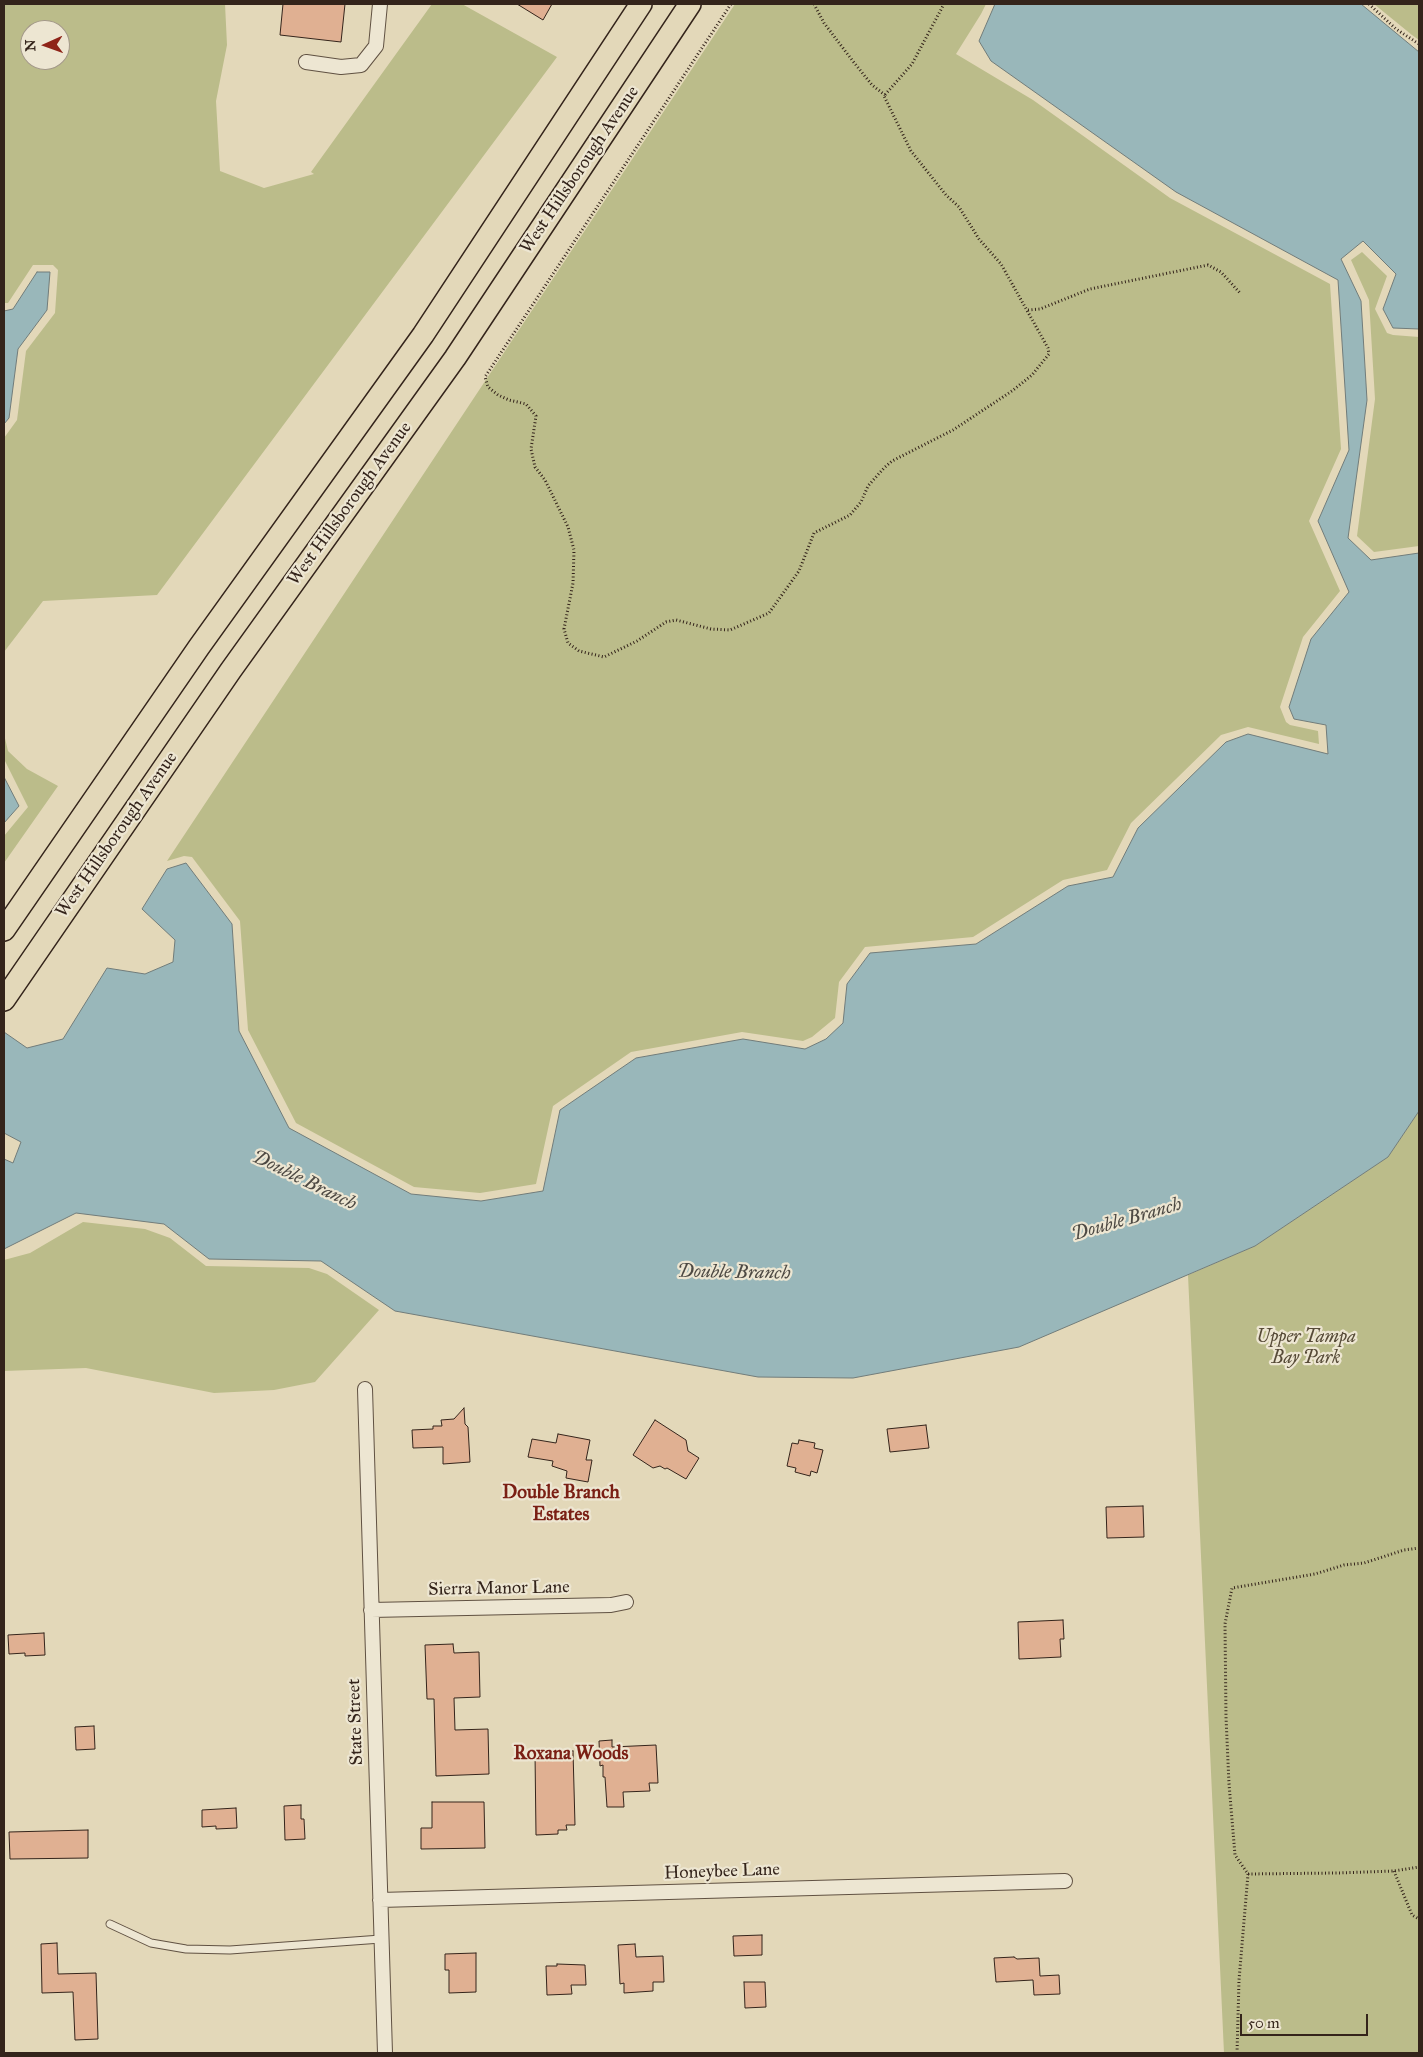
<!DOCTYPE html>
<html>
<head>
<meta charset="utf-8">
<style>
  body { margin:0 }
  #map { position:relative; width:1423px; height:2057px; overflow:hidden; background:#e3d8b9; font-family:"IM FELL Great Primer",serif }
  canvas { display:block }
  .frame { position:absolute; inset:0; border:5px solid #34241b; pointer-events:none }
  .north { position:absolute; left:20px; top:20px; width:50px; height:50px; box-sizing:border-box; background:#ede6d2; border:1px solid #a39889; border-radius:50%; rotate:268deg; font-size:14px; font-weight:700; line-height:20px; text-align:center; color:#34241b }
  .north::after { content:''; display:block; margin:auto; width:18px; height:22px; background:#8f2418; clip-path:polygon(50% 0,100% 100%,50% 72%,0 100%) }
  .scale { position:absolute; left:1240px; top:2014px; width:128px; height:22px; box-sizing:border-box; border:2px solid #34241b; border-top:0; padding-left:6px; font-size:15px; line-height:18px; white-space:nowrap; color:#34241b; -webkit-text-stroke:4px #ede6d2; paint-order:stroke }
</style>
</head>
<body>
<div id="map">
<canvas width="1423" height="2057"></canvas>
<div class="frame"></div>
<div class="north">N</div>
<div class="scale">50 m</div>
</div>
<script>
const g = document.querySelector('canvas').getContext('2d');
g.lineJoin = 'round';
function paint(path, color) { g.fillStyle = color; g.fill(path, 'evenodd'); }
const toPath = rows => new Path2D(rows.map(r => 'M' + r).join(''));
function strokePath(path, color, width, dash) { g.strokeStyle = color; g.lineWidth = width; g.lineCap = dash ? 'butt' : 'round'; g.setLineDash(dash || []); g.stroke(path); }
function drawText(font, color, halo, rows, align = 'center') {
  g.font = font + ' "IM FELL Great Primer",serif'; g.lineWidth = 4.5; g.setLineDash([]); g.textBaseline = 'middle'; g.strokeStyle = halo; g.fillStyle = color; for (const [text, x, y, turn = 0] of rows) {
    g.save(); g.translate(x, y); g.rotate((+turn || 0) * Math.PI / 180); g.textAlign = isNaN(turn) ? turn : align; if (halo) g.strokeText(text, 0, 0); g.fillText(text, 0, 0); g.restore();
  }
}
const green = toPath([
  [4,4,225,4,227,45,216,101,220,171,264,188,314,174,311,172,432,4,462,4,557,57,157,595,43,601,4,652,4,438,17,420,26,351,55,313,58,270,53,265,33,265,8,303,4,303],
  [30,30,60,30,60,60,30,60],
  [735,4,986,4,981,14,956,54,1033,100,1170,198,1330,284,1341,449,1309,521,1340,591,1303,637,1280,707,1286,722,1290,725,1318,731,1319,744,1248,727,1221,735,1131,823,1107,870,1063,880,973,937,865,947,839,982,835,1018,812,1037,803,1041,742,1032,631,1052,553,1106,536,1184,480,1193,414,1187,296,1123,248,1030,240,921,192,857,184,856,167,861],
  [1374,4,1419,4,1419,40,1412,35],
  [1362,252,1387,276,1375,309,1387,333,1393,335,1419,337,1419,546,1374,552,1357,536,1375,399,1369,300,1351,260],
  [4,734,8,751,27,769,58,786,4,863,4,836,28,807,4,759],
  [1419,1111,1419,2053,1224,2053,1188,1275,1255,1246,1388,1157],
  [83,1222,145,1229,170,1238,206,1266,309,1268,327,1274,379,1310,315,1382,274,1390,214,1393,86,1368,4,1371,4,1260,30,1253]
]);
const water = toPath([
  [995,4,1361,4,1419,52,1419,329,1393,328,1383,309,1396,274,1363,241,1341,259,1361,301,1367,400,1348,538,1371,560,1419,553,1419,1111,1388,1157,1255,1246,1019,1347,853,1378,758,1377,395,1311,321,1261,209,1259,164,1224,76,1213,4,1249,4,1159,13,1163,21,1142,4,1133,4,1032,27,1048,63,1039,107,968,145,974,173,962,175,940,142,909,167,869,186,863,232,924,239,1031,289,1128,411,1194,481,1201,543,1191,560,1110,636,1058,743,1039,805,1049,826,1039,843,1023,847,984,870,953,976,944,1068,886,1113,877,1138,828,1226,742,1248,734,1328,754,1326,725,1294,719,1289,707,1311,639,1349,592,1318,521,1349,450,1338,280,1176,192,991,61,979,41,995,4],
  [37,272,50,272,47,310,18,349,9,418,4,424,4,311,13,309,37,272],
  [4,777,19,806,4,823,4,777]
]);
const building = toPath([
  [283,4,345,4,341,42,280,35,283,4],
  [517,4,552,4,543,20,517,4],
  [464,1408,465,1424,468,1427,470,1462,443,1464,443,1447,413,1448,412,1430,433,1429,433,1426,442,1426,441,1420,454,1419,464,1408],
  [655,1420,686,1440,688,1451,699,1458,686,1479,667,1468,665,1469,660,1466,653,1468,633,1455,655,1420],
  [926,1425,929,1448,890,1452,887,1429,926,1425],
  [558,1434,590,1440,586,1460,592,1460,588,1482,566,1478,567,1471,552,1466,553,1461,528,1457,532,1439,556,1443,558,1434],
  [799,1440,815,1443,814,1448,823,1450,817,1473,811,1471,810,1476,795,1472,796,1468,787,1466,792,1443,798,1444,799,1440],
  [1143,1506,1144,1537,1107,1538,1106,1507,1143,1506],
  [1063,1620,1064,1639,1060,1639,1061,1657,1019,1659,1018,1622,1063,1620],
  [44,1633,45,1655,25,1656,25,1653,9,1654,8,1635,44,1633],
  [453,1644,454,1653,479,1652,480,1697,454,1698,455,1730,488,1729,489,1774,436,1776,434,1699,427,1699,425,1645,453,1644],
  [94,1726,95,1749,76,1750,75,1727,94,1726],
  [612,1740,612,1747,656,1745,658,1783,649,1783,650,1791,623,1792,624,1807,607,1807,605,1777,603,1777,603,1765,600,1766,599,1741,612,1740],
  [573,1751,575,1825,566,1825,567,1830,558,1830,558,1834,536,1835,535,1753,573,1751],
  [432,1802,484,1802,485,1848,421,1849,421,1828,432,1828,432,1802],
  [301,1805,301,1819,304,1819,305,1839,285,1840,284,1806,301,1805],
  [236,1808,237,1828,216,1829,216,1826,202,1827,202,1810,236,1808],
  [88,1830,88,1858,10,1859,9,1832,88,1830],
  [762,1935,762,1955,734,1956,733,1936,762,1935],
  [57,1943,58,1974,96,1973,98,2039,75,2040,73,1992,42,1993,41,1944,57,1943],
  [635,1944,636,1957,663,1956,664,1982,653,1982,653,1991,624,1993,624,1983,620,1984,618,1945,635,1944],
  [476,1953,476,1992,449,1993,449,1970,445,1970,445,1954,476,1953],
  [1014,1957,1017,1959,1039,1958,1040,1976,1059,1975,1060,1994,1034,1995,1033,1980,996,1982,994,1958,1014,1957],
  [557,1964,585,1965,586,1985,571,1985,572,1994,547,1995,546,1966,557,1966,557,1964],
  [744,1982,765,1982,766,2007,745,2008,744,1982]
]);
const path = toPath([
  [731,4,485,377,488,387,498,395,509,400,526,404,536,416,531,449,535,467,545,480,568,527,574,550,573,583,564,629,568,643,579,651,604,657,637,641,666,622,676,620,711,629,730,630,769,613,799,571,814,533,850,515,861,502,868,486,884,468,892,461,953,430,1012,391,1032,375,1049,354,1048,348,1001,264,979,239,959,207,946,195,911,151,884,96,912,64,944,4],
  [814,4,824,23,852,60,872,85,885,95],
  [1369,4,1396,29,1419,44],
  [1028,310,1040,309,1090,289,1208,265,1221,272,1240,293],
  [1394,1871,1412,1915,1419,1919],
  [1248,1874,1337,1873,1394,1871,1419,1867],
  [1237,2053,1239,1980,1248,1874,1235,1855,1229,1784,1226,1717,1225,1624,1232,1588,1315,1574,1344,1565,1364,1563,1404,1550,1419,1548]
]);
const lane = toPath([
  [110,1924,151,1943,186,1949,230,1950,381,1939]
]);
const street = toPath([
  [306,62,341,67,361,65,376,46,380,4],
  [365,1389,385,2053],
  [371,1610,611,1605,626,1602],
  [380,1900,1065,1881]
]);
const primary = toPath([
  [4,930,199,647,423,335,641,4],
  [4,1000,231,670,455,358,690,4]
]);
const streetNames = [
  ["West Hillsborough Avenue",580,170,-56],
  ["West Hillsborough Avenue",350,504,-54],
  ["West Hillsborough Avenue",117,835,-55],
  ["Sierra Manor Lane",499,1589,-1],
  ["State Street",356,1722,-92],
  ["Honeybee Lane",722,1872,-2]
];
const parkNames = [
  ["Upper Tampa",1306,1338],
  ["Bay Park",1306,1359]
];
const waterNames = [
  ["Double Branch",304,1181,26],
  ["Double Branch",1127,1220,-16],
  ["Double Branch",734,1273,1]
];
const neighbourhoodNames = [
  ["Double Branch",561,1493],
  ["Estates",561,1515],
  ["Roxana Woods",571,1754]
];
paint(green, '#bbbc8a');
paint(water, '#99b7ba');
strokePath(water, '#717c7a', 1);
paint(building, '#e0b092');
strokePath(building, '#34241b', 1);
strokePath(lane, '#605142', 9);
strokePath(street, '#605142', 16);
strokePath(primary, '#34241b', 24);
strokePath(path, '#34241b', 3, [1, 2.5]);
strokePath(lane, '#ede6d2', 7);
strokePath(street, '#ede6d2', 14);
strokePath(primary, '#e3d8b9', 21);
drawText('18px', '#34241b', '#ede6d2', streetNames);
drawText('italic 18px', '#564a37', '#ede6d2', parkNames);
drawText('italic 19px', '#4d4943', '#ede6d2', waterNames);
drawText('bold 19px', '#7a1f14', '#ede6d2', neighbourhoodNames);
</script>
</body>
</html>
